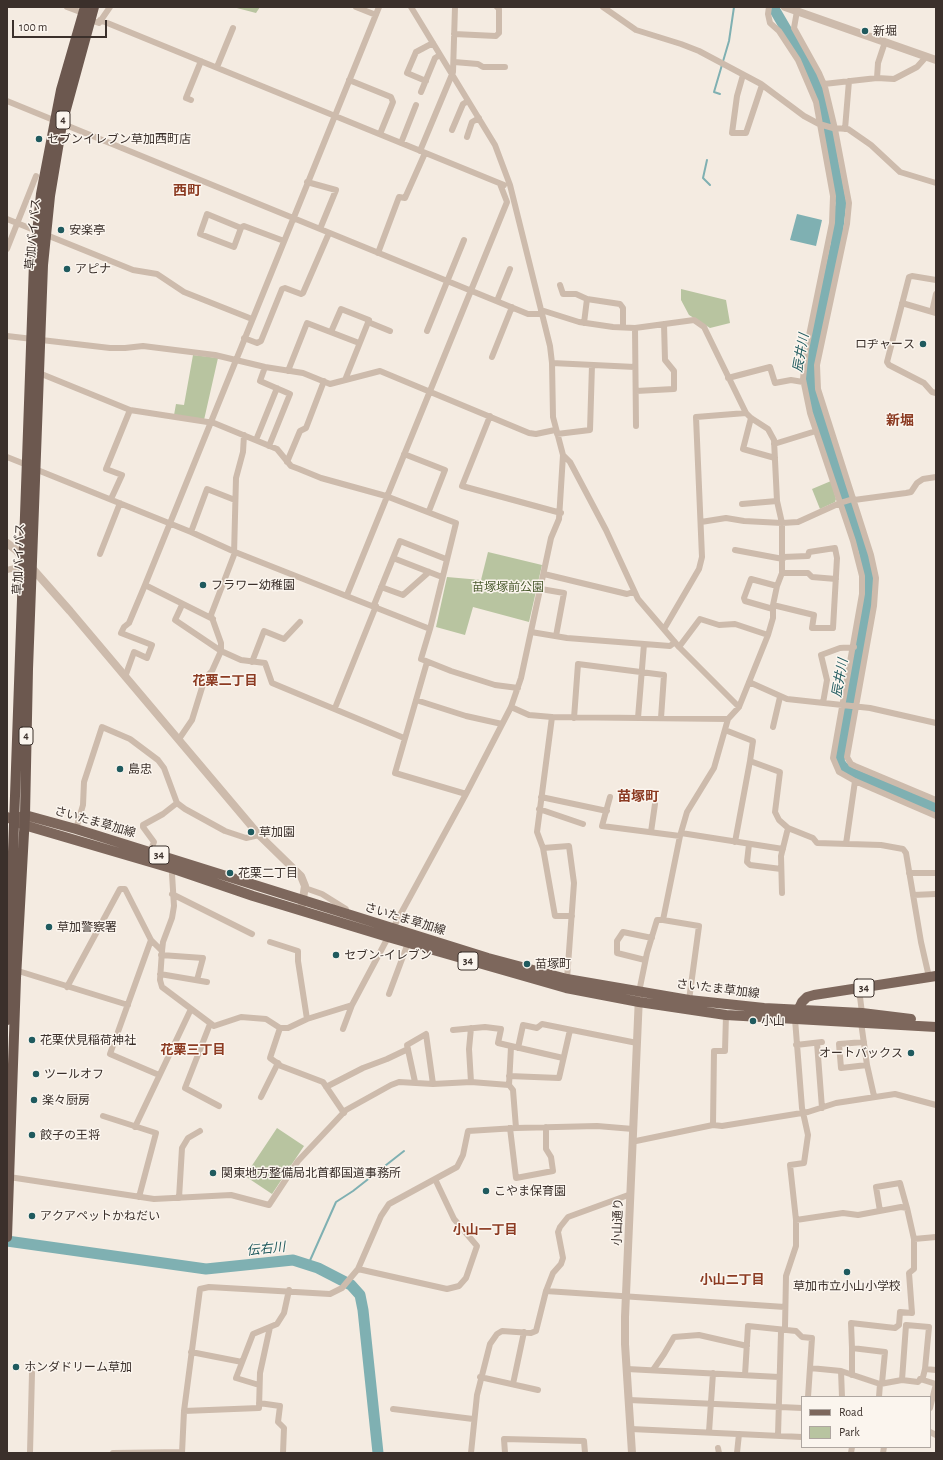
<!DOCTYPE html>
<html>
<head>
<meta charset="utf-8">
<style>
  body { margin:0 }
  #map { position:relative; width:943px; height:1460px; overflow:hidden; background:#f4ebe1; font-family:"Alegreya Sans",sans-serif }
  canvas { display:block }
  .frame { position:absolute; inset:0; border:8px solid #3b302b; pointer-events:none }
  .legend { position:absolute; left:801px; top:1396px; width:130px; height:52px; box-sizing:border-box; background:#fbf5ee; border:1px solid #aea6a0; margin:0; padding:5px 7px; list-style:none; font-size:12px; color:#3b302b }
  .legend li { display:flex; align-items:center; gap:8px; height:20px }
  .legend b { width:20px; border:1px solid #aea6a0 }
  .scale { position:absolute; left:12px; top:20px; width:95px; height:18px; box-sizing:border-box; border:2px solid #3b302b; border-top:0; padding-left:5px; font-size:12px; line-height:14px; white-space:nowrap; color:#3b302b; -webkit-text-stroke:3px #fbf5ee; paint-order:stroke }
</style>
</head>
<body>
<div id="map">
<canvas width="943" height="1460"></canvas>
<div class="frame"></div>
<ul class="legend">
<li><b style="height:5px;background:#7d675c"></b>Road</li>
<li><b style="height:11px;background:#b8c4a0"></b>Park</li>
</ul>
<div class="scale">100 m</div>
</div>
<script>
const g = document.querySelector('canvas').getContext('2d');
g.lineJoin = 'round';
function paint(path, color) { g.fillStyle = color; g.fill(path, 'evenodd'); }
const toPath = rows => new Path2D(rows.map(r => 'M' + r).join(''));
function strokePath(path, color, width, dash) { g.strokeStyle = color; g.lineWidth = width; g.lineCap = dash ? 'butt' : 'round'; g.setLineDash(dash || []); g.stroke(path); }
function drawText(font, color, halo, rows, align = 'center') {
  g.font = font + ' "Alegreya Sans","Noto Sans JP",sans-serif'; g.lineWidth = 3; g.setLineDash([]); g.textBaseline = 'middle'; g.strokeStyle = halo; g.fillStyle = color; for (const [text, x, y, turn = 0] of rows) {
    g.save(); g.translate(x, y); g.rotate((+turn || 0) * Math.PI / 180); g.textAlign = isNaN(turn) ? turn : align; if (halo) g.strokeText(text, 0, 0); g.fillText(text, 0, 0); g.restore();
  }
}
const green = toPath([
  [233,7,260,7,256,13],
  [681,289,726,300,730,323,710,328,689,315,681,300],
  [193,355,218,358,204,420,174,415,176,404,184,405],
  [831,481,836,499,835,502,820,509,812,489],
  [488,552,542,565,529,622,473,607,465,635,436,627,447,577,481,580],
  [277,1128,304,1146,272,1194,245,1176]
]);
const water = toPath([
  [797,214,822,220,816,246,790,240]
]);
const stream = toPath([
  [720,94,714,92,729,41,734,7],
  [707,160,703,178,710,185],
  [308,1265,336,1202,353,1191,404,1151]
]);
const river = toPath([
  [773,7,814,77,823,107,841,203,836,244,811,360,810,376,811,392,864,551,869,577,869,594,839,761,842,766,849,772,936,808],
  [7,1241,206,1269,293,1260,318,1268,351,1285,360,1295,363,1310,378,1453]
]);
const minor = toPath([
  [67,7,83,13],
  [356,7,376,15],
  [411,7,495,145,510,185,550,346,552,363,553,417,563,455,570,462,606,530,638,599,679,647,739,707],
  [603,7,636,30,681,44,699,51,761,84,804,116,819,124,833,128,848,129,871,145,900,172,936,183],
  [769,7,768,14,770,23,779,31,798,60,816,102,833,196,832,223,806,350,803,379,810,413,853,541,862,576,862,594,833,758,839,772,855,781,936,816],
  [797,11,794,28,819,73,825,87,835,129,849,203,847,224,817,365,818,389,871,555,876,578,874,606,847,757,851,764,855,766,936,800],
  [90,20,99,23,110,7],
  [100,20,504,185],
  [454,34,496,36,499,33,499,9,497,7],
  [454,62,478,64,483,67,505,67],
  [217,67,233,28],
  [743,75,737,96,732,133,746,133,762,85],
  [877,78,878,63,885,42],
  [349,80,391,97,393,102,380,134],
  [426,81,407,73,416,52,433,43],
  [824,84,877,78,894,79,917,67,926,57],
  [421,92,435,58,440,55],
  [191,100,186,98,201,61],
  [7,101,528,314,541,314],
  [845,129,849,81],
  [452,130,463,104,468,101],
  [467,137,472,122,479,118],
  [401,143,416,105],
  [420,151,453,72,455,7],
  [307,182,336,190,320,229],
  [7,219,133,270,157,274,184,292,252,319],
  [241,228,207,214,200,234,234,247,241,228,242,227,244,226,284,241],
  [7,249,36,176],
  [378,253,399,197,405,198,425,153],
  [936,280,912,276,909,277,887,362,889,365,924,383,932,392,936,393],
  [560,285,563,294,576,294,587,299,584,323],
  [587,299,620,304,623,308,623,327],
  [497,301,510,269],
  [902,303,936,313],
  [932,312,936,294],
  [368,322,390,331],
  [635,328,636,426],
  [427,331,464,240],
  [331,332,341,309,369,320,345,380],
  [7,336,110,348,125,348,143,346,215,355,265,367,303,373,330,384,380,371,529,433,536,434,555,430],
  [244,338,257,343,261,341,282,289,285,288,301,294,303,293,329,233],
  [492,357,512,307],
  [552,363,635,367],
  [265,367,260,381,290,394,269,446],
  [288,371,307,323,359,343],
  [39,373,130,410,214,423,277,449,291,466,299,469,321,478,386,496,456,523,430,629,421,659,451,671,495,685,518,688],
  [728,378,770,367,775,383,791,380,803,382],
  [636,391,674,389,674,371,665,360,664,324],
  [490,416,462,486,561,513],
  [751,418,743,449,775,458],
  [557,434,590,430,592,365],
  [256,440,277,388],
  [774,444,816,431],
  [404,454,445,470,429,511],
  [7,457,27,465],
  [287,462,300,431,306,428,324,381],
  [35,469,191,532,235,552,430,629],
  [111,499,122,475,106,469,130,410],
  [854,500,906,493,911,492,917,483,923,479,936,477],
  [742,504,777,501],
  [701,522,726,518,744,521,782,523,798,522,840,503,853,499],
  [191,532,207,489,235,500],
  [735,550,783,559],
  [100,554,120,503],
  [393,558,442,577],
  [7,570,15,568,26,568],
  [782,573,808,573,812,577,836,579],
  [544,574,627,594,633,592],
  [145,585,213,619],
  [381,587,403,595,429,572],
  [541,589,564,593,556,636],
  [347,595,507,202,500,184],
  [182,605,175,620,221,651,241,660,265,663,272,683,404,738],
  [374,605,400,541,446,559],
  [773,605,814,615,812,628,833,628,837,558,835,548,809,552,808,556,783,557],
  [773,609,745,601,744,598,751,579,777,586],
  [664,629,699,569,702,557,696,417,746,413],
  [531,632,567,638,670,646,675,642],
  [679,647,700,619,719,625,735,624,768,635],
  [252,662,264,631,284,639,300,622],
  [427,662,395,773,466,794],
  [125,677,134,652,147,658,152,645,121,633,124,627,129,623,145,585,379,7],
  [749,682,787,699,870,708,936,723],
  [416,700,466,716,502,724],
  [823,703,827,680,821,655,840,648,854,647],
  [511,707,529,715,552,717,728,719,739,707,768,635,773,618,773,605,777,586,782,573,782,523,777,501,774,440,768,429,751,418,746,413,704,327,694,320,635,328,613,327,579,322,541,310],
  [335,708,376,606],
  [552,717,537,832,543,848,555,916,572,916],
  [574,718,578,664,664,675,661,718],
  [638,718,644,644],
  [773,727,780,697],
  [725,730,753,741,750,761,780,772,775,812,779,820,788,828,813,838,817,843,881,845,903,849,906,853,921,942,929,977],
  [179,739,192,720,205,678,212,671,221,651,221,643,211,615,234,555,236,478,243,452,244,435],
  [541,797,607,811],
  [610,797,602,826,680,836],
  [539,809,583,824],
  [76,829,83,805,84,782,102,727,130,739,158,760,164,768,177,803,185,809,225,831,246,838,259,835],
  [651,832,655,804],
  [681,833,783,849],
  [735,842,750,761],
  [749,844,747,862,750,865,781,869],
  [846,844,855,781],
  [543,848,569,846,574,883,567,979],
  [150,852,154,842,143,827,143,825,163,814,177,803],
  [174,869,172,874,174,906,172,918,163,942,162,951,160,980,162,987,214,1026,241,1017,266,1019,280,1028,270,1058,281,1066,323,1082,344,1113],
  [909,873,936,873],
  [305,888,322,894,346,909,345,913],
  [782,893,781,856,788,828],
  [172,894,252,934],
  [913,895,936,894],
  [663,920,699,926,689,1000],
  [151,940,110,1054,159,1075],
  [270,942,298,951,298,961,307,1019],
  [161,955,203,958,197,980],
  [645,960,617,953,617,941,623,932,652,938],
  [15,970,128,1005],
  [160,974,207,982],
  [67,987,120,889,125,889,151,940,162,951],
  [859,989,862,1013],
  [639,992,647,953,657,920,663,920,680,836,687,812,714,768,728,719],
  [389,994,408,943],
  [861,1022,867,1065,874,1096],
  [210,1024,185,1088,219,1106],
  [280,1028,288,1028,307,1019,352,1005],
  [471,1028,469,1049,471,1082],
  [343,1029,352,1005,393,928,466,794,511,707,521,678,551,538,559,519,563,455],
  [453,1030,485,1027,501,1029,498,1043,563,1058],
  [864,1042,839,1044,841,1068,867,1065],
  [817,1043,822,1108],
  [796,1045,822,1042],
  [511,1047,509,1085,513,1090,516,1128],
  [518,1048,523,1025,537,1028,542,1024,637,1043],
  [509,1076,559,1078,570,1030],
  [415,1082,407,1045,426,1034,433,1084],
  [326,1087,363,1068,387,1059,408,1049],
  [261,1097,278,1063],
  [103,1116,156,1133,139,1197],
  [713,1125,714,1051,725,1051,726,1015],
  [135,1127,191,1009],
  [510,1128,516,1178,553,1171,551,1157,546,1149,546,1127],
  [632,1141,636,1141,713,1125,722,1126,808,1112,836,1103,895,1094,936,1105],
  [9,1177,154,1199,231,1195,269,1205,298,1161,346,1110,391,1085,399,1082,433,1084,471,1082,509,1085],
  [179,1198,182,1148,188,1138,200,1131],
  [880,1211,876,1187,900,1183,907,1208],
  [796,1220,843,1213,858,1215,901,1207,907,1208,914,1239,914,1269,909,1273,912,1313,900,1312,899,1325,895,1328,851,1323,852,1348],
  [914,1239,936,1237],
  [358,1269,447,1289,459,1286,466,1278,477,1246,454,1219,435,1179],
  [546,1291,785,1307],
  [191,1352,242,1362],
  [810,1368,841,1371,880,1384,902,1380,918,1382,923,1377,925,1369,936,1370],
  [627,1369,779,1377],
  [653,1370,664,1354,674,1337,699,1335,747,1346],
  [841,1371,842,1397],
  [745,1375,748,1326,796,1331,802,1337,812,1338,808,1397],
  [852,1375,852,1348,885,1352,882,1383],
  [480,1377,538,1390],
  [920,1379,936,1384,930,1408],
  [902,1380,906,1325,929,1327,925,1369],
  [513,1384,524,1332],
  [259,1385,236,1378,253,1334,277,1324,284,1313,289,1290],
  [879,1397,880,1384],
  [629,1400,802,1408],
  [259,1403,280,1406,278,1422,284,1428,283,1453],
  [393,1409,473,1419],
  [184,1411,259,1408,260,1373,270,1327],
  [631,1429,802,1437],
  [709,1432,713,1373],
  [930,1432,936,1435],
  [778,1435,781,1332,785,1327,786,1276,796,1246,796,1220,790,1165,804,1163,808,1135,802,1108,795,1019],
  [718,1448,719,1453],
  [30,1453,32,1373],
  [113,1453,182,1452],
  [182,1453,184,1411,200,1289,209,1287,330,1294,342,1288,358,1269,381,1216,389,1204,457,1167,463,1155,468,1131,516,1128,597,1126,633,1129],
  [471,1453,477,1395,490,1344,497,1334,502,1331,531,1333,536,1331,546,1291,553,1273,561,1264,563,1258,558,1232,560,1227,568,1217,631,1194],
  [505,1453,504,1439,584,1441,585,1453],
  [737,1453,739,1434],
  [851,1453,852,1447],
  [883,1453,884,1447]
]);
const tertiary = toPath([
  [785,7,936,60],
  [7,543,16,550,70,611,259,835,301,876,305,886,302,905],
  [632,1453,625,1344,625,1317,639,996]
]);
const primary = toPath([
  [7,817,24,825,174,869,253,896,388,937,566,988,639,1002,726,1015,936,1027],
  [18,818,25,815,76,829,488,958,567,979,689,1000,764,1008,862,1013,911,1019],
  [796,1015,802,1002,807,997,814,995,936,976]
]);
const trunk = toPath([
  [7,1020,34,263,41,194,55,121,61,90,85,7],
  [7,1237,16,978,25,815,28,669,43,265,50,196,62,124,94,7]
]);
const markers = [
  [865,31,4,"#1f5a5e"],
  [39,139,4,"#1f5a5e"],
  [61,230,4,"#1f5a5e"],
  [67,269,4,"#1f5a5e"],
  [923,344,4,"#1f5a5e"],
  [203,585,4,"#1f5a5e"],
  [120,769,4,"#1f5a5e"],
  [251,832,4,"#1f5a5e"],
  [230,873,4,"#1f5a5e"],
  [49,927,4,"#1f5a5e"],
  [336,955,4,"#1f5a5e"],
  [527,964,4,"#1f5a5e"],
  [753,1021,4,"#1f5a5e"],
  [32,1040,4,"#1f5a5e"],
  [911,1053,4,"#1f5a5e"],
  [36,1074,4,"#1f5a5e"],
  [34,1100,4,"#1f5a5e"],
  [32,1135,4,"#1f5a5e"],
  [213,1173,4,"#1f5a5e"],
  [486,1191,4,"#1f5a5e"],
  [32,1216,4,"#1f5a5e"],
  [847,1272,4,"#1f5a5e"],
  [16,1367,4,"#1f5a5e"]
];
const shields = [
  [63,120,14],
  [26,736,14],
  [159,855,20],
  [468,961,20],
  [864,988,20]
];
const shieldNames = [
  ["4",63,120],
  ["4",26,736],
  ["34",159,855],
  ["34",468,961],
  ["34",864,988]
];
const poiNames = [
  ["新堀",873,31],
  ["セブンイレブン草加西町店",47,139],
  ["安楽亭",69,230],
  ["アピナ",75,269],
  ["ロヂャース",915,344,"right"],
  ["フラワー幼稚園",211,585],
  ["島忠",128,769],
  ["草加園",259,832],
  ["花栗二丁目",238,873],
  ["草加警察署",57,927],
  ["セブン-イレブン",344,955],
  ["苗塚町",535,964],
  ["小山",761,1021],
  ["花栗伏見稲荷神社",40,1040],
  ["オートバックス",903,1053,"right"],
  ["ツールオフ",44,1074],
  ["楽々厨房",42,1100],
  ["餃子の王将",40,1135],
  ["関東地方整備局北首都国道事務所",221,1173],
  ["こやま保育園",494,1191],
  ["アクアペットかねだい",40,1216],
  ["草加市立小山小学校",847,1286,"center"],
  ["ホンダドリーム草加",24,1367]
];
const streetNames = [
  ["草加バイパス",33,234,-85],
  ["草加バイパス",19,559,-88],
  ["さいたま草加線",95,822,16],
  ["さいたま草加線",405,919,17],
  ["さいたま草加線",718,989,7],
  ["小山通り",618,1222,-88]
];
const parkNames = [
  ["苗塚塚前公園",508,587]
];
const waterNames = [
  ["辰井川",801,353,-80],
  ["辰井川",840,678,-80],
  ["伝右川",266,1249,-6]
];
const neighbourhoodNames = [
  ["花栗二丁目",225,681],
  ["花栗三丁目",193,1050],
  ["小山一丁目",485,1230],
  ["小山二丁目",732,1280]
];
const quarterNames = [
  ["西町",187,191],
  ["新堀",900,421],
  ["苗塚町",638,797]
];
paint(green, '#b8c4a0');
paint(water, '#7fb0b2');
strokePath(stream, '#7fb0b2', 2);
strokePath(river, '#7fb0b2', 11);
strokePath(minor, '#cdbbac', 6);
strokePath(tertiary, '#cdbbac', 8);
strokePath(primary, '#7d675c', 10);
strokePath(trunk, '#6c584f', 10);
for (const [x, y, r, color] of markers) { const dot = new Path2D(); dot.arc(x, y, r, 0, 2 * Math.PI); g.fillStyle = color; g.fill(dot); strokePath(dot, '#fbf5ee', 1.5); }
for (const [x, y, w] of shields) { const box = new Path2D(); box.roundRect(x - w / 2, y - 9, w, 18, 3); g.fillStyle = '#fbf5ee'; g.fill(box); strokePath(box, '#3b302b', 1); }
drawText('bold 11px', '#3b302b', null, shieldNames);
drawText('12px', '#3b302b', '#fbf5ee', poiNames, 'left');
drawText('12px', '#3b302b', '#fbf5ee', streetNames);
drawText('12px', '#4a5a2e', '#fbf5ee', parkNames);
drawText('italic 13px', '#1f5a5e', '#fbf5ee', waterNames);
drawText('bold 13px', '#8c3b22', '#fbf5ee', neighbourhoodNames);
drawText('bold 14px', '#8c3b22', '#fbf5ee', quarterNames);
</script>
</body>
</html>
